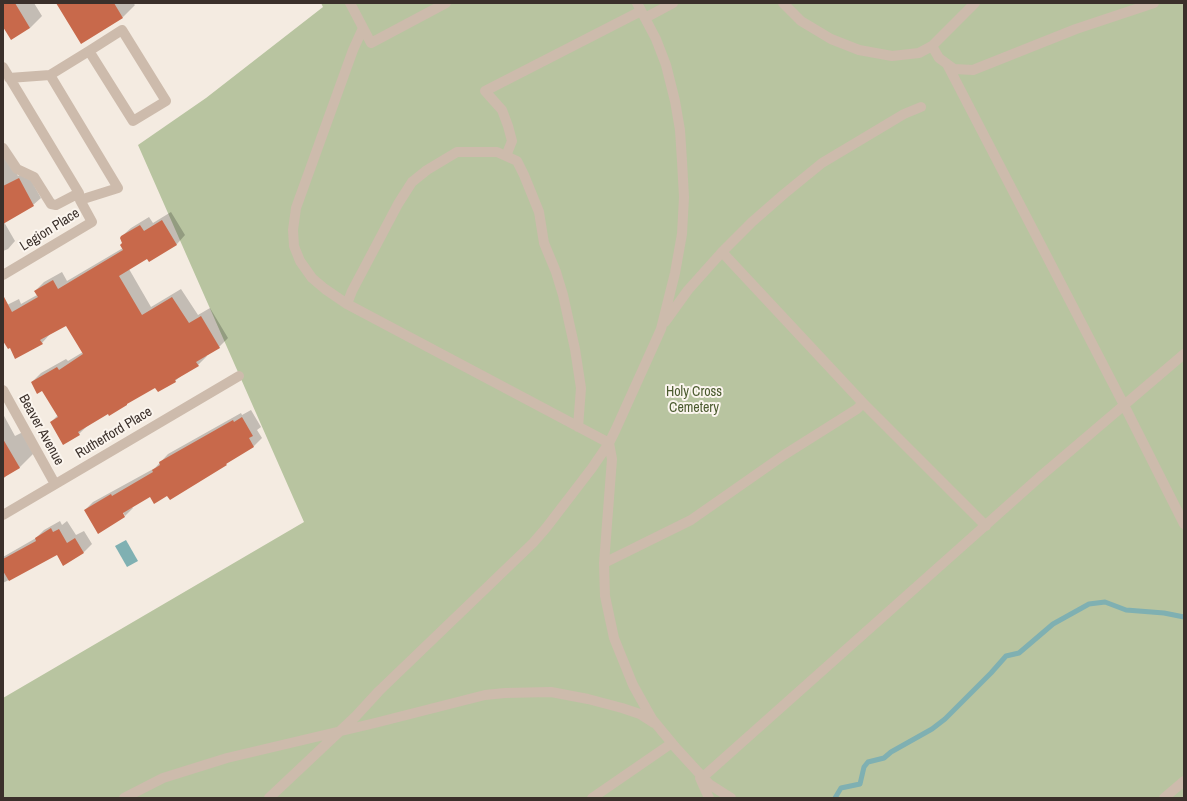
<!DOCTYPE html>
<html>
<head>
<meta charset="utf-8">
<style>
  body { margin:0 }
  #map { position:relative; width:1187px; height:801px; overflow:hidden; background:#f4ebe1; font-family:"Archivo Narrow",sans-serif }
  canvas { display:block }
  .frame { position:absolute; inset:0; border:4px solid #3b302b; pointer-events:none }
</style>
</head>
<body>
<div id="map">
<canvas width="1187" height="801"></canvas>
<div class="frame"></div>
</div>
<script>
const g = document.querySelector('canvas').getContext('2d');
g.lineJoin = 'round';
function paint(path, color) { g.fillStyle = color; g.fill(path, 'evenodd'); }
const toPath = rows => new Path2D(rows.map(r => 'M' + r).join(''));
function strokePath(path, color, width, dash) { g.strokeStyle = color; g.lineWidth = width; g.lineCap = dash ? 'butt' : 'round'; g.setLineDash(dash || []); g.stroke(path); }
function drawText(font, color, halo, rows, align = 'center') {
  g.font = font + ' "Archivo Narrow",sans-serif'; g.lineWidth = 4; g.setLineDash([]); g.textBaseline = 'middle'; g.strokeStyle = halo; g.fillStyle = color; for (const [text, x, y, turn = 0] of rows) {
    g.save(); g.translate(x, y); g.rotate((+turn || 0) * Math.PI / 180); g.textAlign = isNaN(turn) ? turn : align; if (halo) g.strokeText(text, 0, 0); g.fillText(text, 0, 0); g.restore();
  }
}
const green = toPath([
  [321,3,1184,3,1184,798,3,798,3,698,304,522,138,145,206,98,323,7]
]);
const water = toPath([
  [126,540,138,561,127,567,115,546]
]);
const shadow = toPath([
  [3,3,34,3,42,16,30,28,3,25],
  [57,3,133,3,135,5,123,17],
  [3,150,18,176,26,171,41,198,33,205,4,222,15,241,8,249,3,251],
  [171,212,185,235,177,244,149,261,147,257,129,269,151,307,181,289,198,315,210,308,228,338,219,347,206,355,207,356,198,365,181,376,175,381,155,386,88,425,79,434,51,422,58,415,43,390,32,382,41,373,66,359,68,361,83,352,67,324,50,334,42,343,10,347,3,339,3,307,19,299,21,304,37,295,35,291,44,282,62,272,67,281,123,248,121,237,131,228,149,217,153,223],
  [251,410,261,427,257,430,262,438,254,446,230,460,226,464,168,494,150,496,132,507,133,508,125,516,121,508,123,516,125,516,85,510,93,502,155,468,168,454,241,413,242,415],
  [3,414,15,436,23,432,35,452,19,468,8,474,3,479],
  [60,521,62,525,67,521,76,535,84,531,92,544,84,552,57,554,3,583,3,557,36,538,44,530]
]);
const stream = toPath([
  [835,798,841,788,860,784,864,767,868,762,884,758,891,752,932,729,945,719,991,673,1006,656,1019,653,1053,624,1089,604,1105,602,1126,610,1164,613,1184,617]
]);
const building = toPath([
  [3,3,15,3,30,28,11,40,3,27],
  [56,3,114,3,123,18,81,44],
  [19,178,34,206,3,224,3,186],
  [162,220,177,245,149,262,147,259,119,276,142,315,172,297,189,323,201,316,220,348,196,362,199,366,175,380,176,382,158,392,155,388,127,404,127,405,109,416,108,414,78,432,80,435,63,445,50,422,58,417,42,391,37,394,31,382,57,367,59,370,83,354,66,326,40,340,43,344,15,359,10,348,8,349,3,341,3,295,12,312,38,297,34,291,53,280,58,289,123,250,120,245,122,243,120,238,121,236,140,225,144,231],
  [242,417,253,436,249,438,254,447,226,464,227,465,170,500,167,496,154,504,150,497,123,513,125,517,98,534,84,510,111,494,112,496,153,472,152,470,160,465,159,462,233,420,234,422],
  [3,439,20,468,3,478],
  [51,528,53,532,59,529,67,543,75,538,84,553,63,566,57,555,9,581,3,571,3,559,36,541,35,538]
]);
const minor = toPath([
  [350,3,371,43,446,3],
  [783,3,801,21,831,39,859,50,892,56,919,53,932,46,975,3],
  [645,18,673,3],
  [363,28,353,50,296,208,293,230,294,246,300,261,312,278,325,289,347,304,609,443,612,459,604,563,605,596,614,638,633,685,652,719,676,748,709,784,731,798],
  [932,46,939,58,954,69,973,70,1076,29,1154,3],
  [947,64,1124,405,1184,524],
  [3,67,79,193,80,200,92,222,3,275],
  [50,75,118,188,80,200],
  [9,78,50,75,89,51,122,30,166,101,133,121,89,51],
  [3,148,17,169,34,177,51,204,56,205,79,193],
  [506,156,512,141,508,126,502,110,485,91,641,11],
  [347,304,352,291,398,204,412,182,427,170,457,152,497,152,517,161,524,175,539,212,544,243,556,272,563,295,575,349,581,388,578,427],
  [665,322,688,290,722,252,752,222,784,194,822,163,904,114,921,107],
  [3,390,55,484],
  [863,403,986,526],
  [3,515,239,376],
  [604,563,691,520,784,455,857,409,863,403,722,252],
  [703,777,1042,475,1184,354],
  [700,778,709,798],
  [124,798,163,778,227,758,375,723,485,695,505,693,551,692,588,699,622,708,640,714,654,723],
  [269,798,356,716,379,691,533,543,546,528,592,468,609,443,615,431,661,329,675,273,682,234,684,197,682,161,680,130,675,101,666,65,656,39,637,3],
  [592,798,672,743],
  [1164,798,1184,781]
]);
const streetNames = [
  ["Legion Place",50,230,-32],
  ["Beaver Avenue",41,430,61],
  ["Rutherford Place",114,433,-31]
];
const parkNames = [
  ["Holy Cross",694,392],
  ["Cemetery",694,408]
];
paint(green, '#b8c4a0');
paint(water, '#7fb0b2');
paint(shadow, '#0003');
strokePath(stream, '#7fb0b2', 5);
paint(building, '#c8694b');
strokePath(minor, '#cdbbac', 10);
drawText('14px', '#3b302b', '#fbf5ee', streetNames);
drawText('14px', '#4a5a2e', '#fbf5ee', parkNames);
</script>
</body>
</html>
